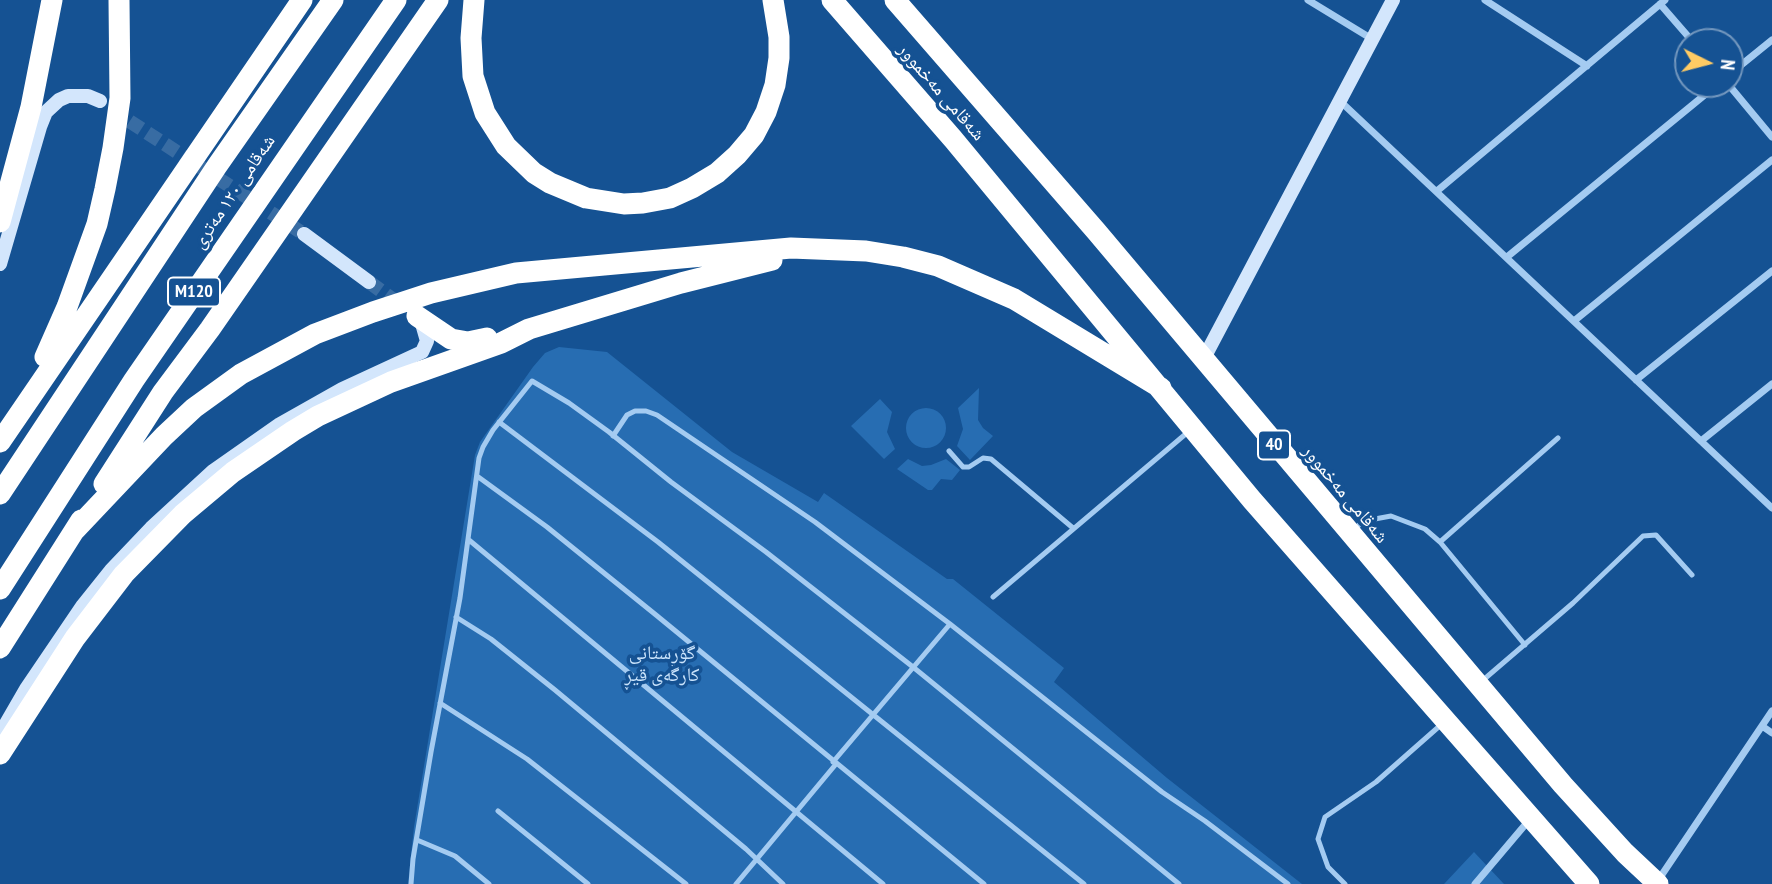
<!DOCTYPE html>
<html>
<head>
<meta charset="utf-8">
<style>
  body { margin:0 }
  #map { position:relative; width:1772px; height:884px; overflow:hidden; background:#155293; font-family:"PT Sans Narrow",sans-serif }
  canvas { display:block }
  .north { position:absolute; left:1674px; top:28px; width:70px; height:70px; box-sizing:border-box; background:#155293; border:2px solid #7397be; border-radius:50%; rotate:96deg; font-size:19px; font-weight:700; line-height:28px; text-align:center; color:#fff }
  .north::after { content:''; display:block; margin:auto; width:24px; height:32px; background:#ffcb64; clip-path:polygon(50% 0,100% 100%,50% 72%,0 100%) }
</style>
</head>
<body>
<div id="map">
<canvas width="1772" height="884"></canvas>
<div class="north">N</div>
</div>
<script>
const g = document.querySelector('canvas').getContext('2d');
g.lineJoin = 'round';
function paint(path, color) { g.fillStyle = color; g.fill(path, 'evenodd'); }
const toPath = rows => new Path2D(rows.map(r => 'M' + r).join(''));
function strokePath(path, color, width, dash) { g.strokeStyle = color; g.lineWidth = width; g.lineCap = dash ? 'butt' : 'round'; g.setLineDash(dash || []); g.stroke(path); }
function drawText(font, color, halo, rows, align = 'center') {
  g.font = font + ' "PT Sans Narrow","Noto Naskh Arabic",sans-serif'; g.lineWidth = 7; g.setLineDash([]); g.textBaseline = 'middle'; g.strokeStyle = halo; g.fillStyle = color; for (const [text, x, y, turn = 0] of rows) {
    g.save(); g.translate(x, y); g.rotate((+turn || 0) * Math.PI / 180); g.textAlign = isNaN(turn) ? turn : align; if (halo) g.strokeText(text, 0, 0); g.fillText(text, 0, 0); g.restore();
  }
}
const green = toPath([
  [559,347,607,352,732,452,818,502,824,493,947,579,953,579,1064,668,1054,682,1167,778,1302,884,408,884,414,827,475,455,480,442,533,367,545,353],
  [979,388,978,420,983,428,993,436,970,460,957,446,963,429,958,408],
  [880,399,892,412,887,432,895,449,884,459,851,426],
  '906 428a20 20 0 1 1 40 0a20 20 0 1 1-40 0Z',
  [908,459,922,466,931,465,946,459,960,470,952,480,941,479,932,490,928,490,897,469],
  [1474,852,1504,884,1444,884]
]);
const secondaryTunnel = toPath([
  [112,110,304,234],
  [369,282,402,306]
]);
const lane = toPath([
  [499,422,658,542,1084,884],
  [613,436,627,415,635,411,646,411,657,415,815,522,950,624,1162,792,1205,821,1288,884],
  [949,451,963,467,969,467,983,458,991,459,1073,528],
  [477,476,547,527,656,615,984,884],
  [1353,530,1364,521,1391,516,1425,529,1440,542,1525,645],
  [469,540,883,884],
  [1440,542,1558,438],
  [993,597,1188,432],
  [456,617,491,639,555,690,746,849,783,884],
  [1482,681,1573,603,1643,536,1656,535,1692,575],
  [440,703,527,759,686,884],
  [833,762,950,624],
  [498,811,588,884],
  [417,840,455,856,489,884],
  [411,884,413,859,431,752,460,598,479,458,483,447,493,430,532,381,569,403,609,432,671,482,766,552,913,667,1179,884],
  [736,884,836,764],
  [1345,884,1328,867,1318,839,1325,817,1376,782,1443,723]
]);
const street = toPath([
  [1308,0,1372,39],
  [1485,0,1587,66],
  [1660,4,1693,42],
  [1730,74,1772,40],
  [1728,84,1772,137],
  [1340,101,1772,508],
  [1437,191,1665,0],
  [1507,257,1718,84],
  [1574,321,1772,160],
  [1636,380,1772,271],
  [1701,441,1772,384],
  [1762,726,1772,733],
  [1657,882,1772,711],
  [1475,884,1530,819]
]);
const secondary = toPath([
  [304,234,369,282],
  [0,264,40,127,46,112,59,100,68,96,88,96,100,101],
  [1203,360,1393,0],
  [0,734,26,689,83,605,111,570,151,528,213,471,280,424,342,389,422,352,427,341,421,320]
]);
const highway = toPath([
  [474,0,471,38,473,76,485,113,506,146,534,173,550,183,586,198,624,204,643,203,670,198,692,188,717,173,737,155,754,135,766,112,775,85,779,58,779,37,773,0],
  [832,0,953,139,1252,500,1589,884],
  [895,0,1096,231,1563,785,1625,853,1658,884],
  [0,222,31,107,52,0],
  [417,316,451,339,468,342,487,338],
  [45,357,67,307,97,224,105,189,113,148,120,98,119,0],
  [0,442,302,0],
  [104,484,163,392,210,329,438,0],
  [0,494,217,166,333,0],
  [75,530,164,436,194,408,241,374,315,334,373,312,431,293,516,273,791,248,866,251,903,257,938,266,1014,299,1161,388],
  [0,589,134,380,396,0],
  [0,648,81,520],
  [0,754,75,638,124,574,183,514,233,472,293,431,318,416,391,382,501,343,529,329,681,283,772,260]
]);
const shields = [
  [194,292,52],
  [1274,445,32]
];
const shieldNames = [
  ["M120",194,292],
  ["40",1274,445]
];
const streetNames = [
  ["شەقامی مەخموور",941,92,49],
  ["شەقامی ١٢٠ مەتری",234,192,-56],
  ["شەقامی مەخموور",1345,494,50]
];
const parkNames = [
  ["گۆڕستانی",662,654],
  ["کارگەی قیڕ",662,676]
];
paint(green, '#276db2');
strokePath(secondaryTunnel, '#386ca3', 14, [14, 7]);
strokePath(lane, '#a4cbf1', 5);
strokePath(street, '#a4cbf1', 7);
strokePath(secondary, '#d3e6fc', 14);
strokePath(highway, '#fff', 21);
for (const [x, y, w] of shields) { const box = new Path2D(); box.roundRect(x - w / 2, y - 14.5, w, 29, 5); g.fillStyle = '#155293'; g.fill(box); strokePath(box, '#fff', 2); }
drawText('bold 18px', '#fff', null, shieldNames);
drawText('19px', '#fff', '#155293', streetNames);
drawText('19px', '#cbe4fc', '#155293', parkNames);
</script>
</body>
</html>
